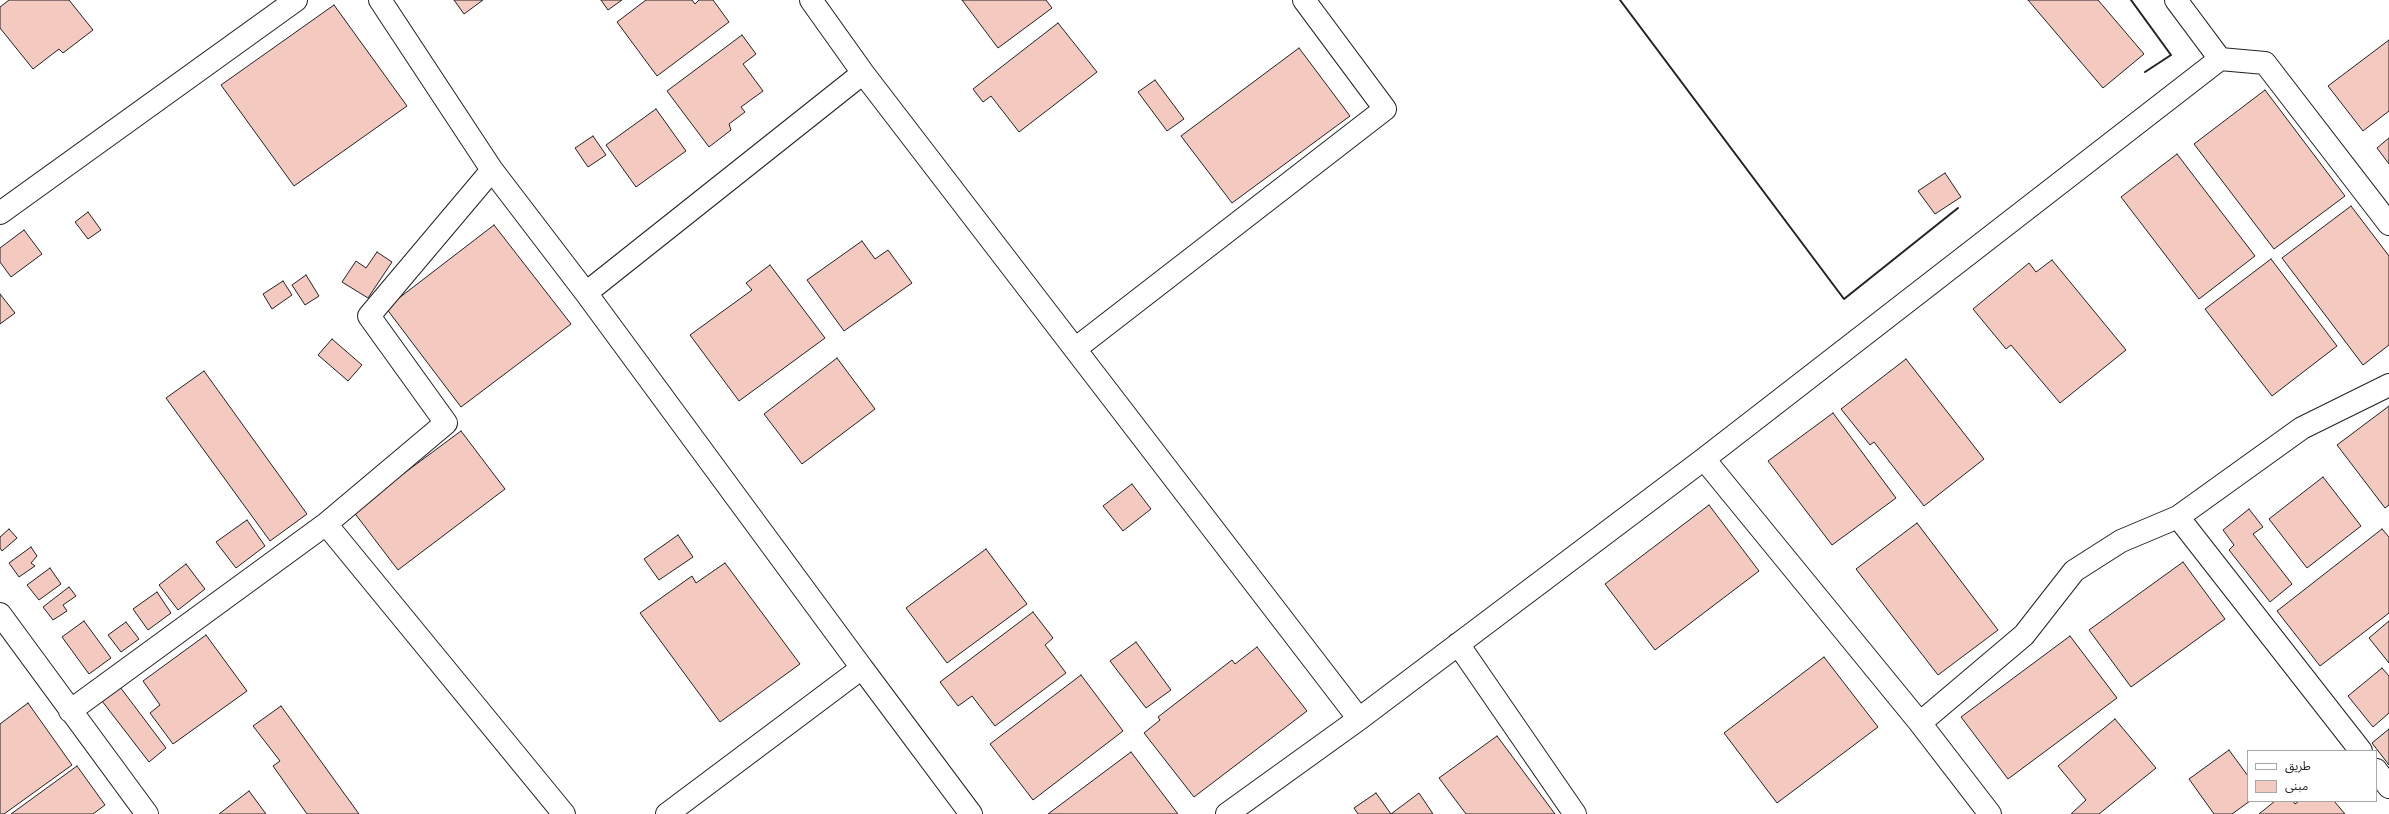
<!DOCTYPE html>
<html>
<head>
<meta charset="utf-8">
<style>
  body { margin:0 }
  #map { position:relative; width:2389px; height:814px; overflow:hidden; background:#fff; font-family:Helvetica,"Noto Sans Arabic",sans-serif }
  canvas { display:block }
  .legend { position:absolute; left:2247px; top:750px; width:130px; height:52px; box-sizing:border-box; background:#fff; border:1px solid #a7a7a7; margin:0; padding:5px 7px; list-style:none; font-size:12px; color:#222 }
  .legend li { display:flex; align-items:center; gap:8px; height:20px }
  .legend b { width:20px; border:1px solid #a7a7a7 }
</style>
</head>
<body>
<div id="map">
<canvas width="2389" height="814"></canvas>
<ul class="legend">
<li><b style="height:5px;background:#fff"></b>طريق</li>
<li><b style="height:11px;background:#f3c9c0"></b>مبنى</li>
</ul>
</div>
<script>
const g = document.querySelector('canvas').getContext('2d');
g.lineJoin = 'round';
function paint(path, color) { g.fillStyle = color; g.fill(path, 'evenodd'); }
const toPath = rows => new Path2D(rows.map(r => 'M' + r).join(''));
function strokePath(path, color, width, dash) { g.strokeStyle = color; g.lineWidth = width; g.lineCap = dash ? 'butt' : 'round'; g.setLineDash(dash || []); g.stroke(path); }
const building = toPath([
  [9,0,69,0,93,30,63,53,59,49,33,69,0,28,0,7,9,0],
  [454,0,483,0,464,14,454,0],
  [601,0,622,0,608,10,601,0],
  [646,0,692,0,695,4,699,0,713,0,729,22,657,76,617,22,646,0],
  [962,0,1046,0,1052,8,998,48,962,0],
  [2028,0,2098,0,2144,54,2103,88,2028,0],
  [334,5,407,106,294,186,221,85,334,5],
  [1058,23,1097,72,1019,132,991,96,983,102,973,89,1058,23],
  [742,35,756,54,743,64,763,91,741,107,745,112,729,124,731,130,709,147,667,91,742,35],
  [2389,40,2389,111,2363,131,2328,86,2389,40],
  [1299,48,1350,116,1232,203,1181,136,1299,48],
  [1155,80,1184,119,1167,131,1138,92,1155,80],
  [2265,90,2345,196,2274,249,2194,144,2265,90],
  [656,109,686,151,636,187,606,145,656,109],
  [593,136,606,155,588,167,575,148,593,136],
  [2389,138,2389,164,2377,148,2389,138],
  [2177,154,2255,256,2199,299,2121,197,2177,154],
  [1945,173,1961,197,1935,214,1918,191,1945,173],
  [2351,206,2389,256,2389,345,2363,365,2282,258,2351,206],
  [88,212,101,230,88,239,75,222,88,212],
  [494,225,571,324,461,407,386,308,494,225],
  [24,230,42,254,11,277,0,262,0,248,24,230],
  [862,241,875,259,888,250,912,283,844,331,807,280,862,241],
  [377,252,392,262,368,298,342,282,356,261,366,268,377,252],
  [2271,259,2337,346,2272,396,2205,309,2271,259],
  [2052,260,2126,350,2060,403,2011,345,2006,349,1973,309,2029,263,2036,272,2052,260],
  [770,265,825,338,739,401,690,335,752,290,746,283,770,265],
  [306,275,319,296,305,305,292,285,306,275],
  [283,281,292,295,272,309,263,294,283,281],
  [0,294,15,313,0,324,0,294],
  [332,339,362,365,348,381,318,355,332,339],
  [837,358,875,409,802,464,764,414,837,358],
  [1906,359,1984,459,1924,506,1874,442,1870,445,1841,409,1906,359],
  [204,371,307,514,270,541,166,398,204,371],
  [2389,406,2389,505,2385,508,2337,445,2389,406],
  [1833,413,1896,498,1832,545,1768,461,1833,413],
  [461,431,505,489,398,570,353,511,461,431],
  [2323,477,2361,526,2307,568,2269,519,2323,477],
  [1132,484,1151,509,1123,531,1103,506,1132,484],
  [1709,505,1759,571,1655,650,1605,584,1709,505],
  [2249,509,2263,527,2253,534,2292,584,2270,602,2229,550,2234,545,2223,530,2249,509],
  [247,520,265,546,236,568,216,542,247,520],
  [1917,523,1998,630,1938,675,1856,569,1917,523],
  [9,529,17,538,2,551,0,548,0,537,9,529],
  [2382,529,2389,537,2389,613,2320,666,2277,611,2382,529],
  [678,535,693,557,659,580,644,559,678,535],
  [31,547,37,556,31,563,35,566,19,577,9,563,31,547],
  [986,549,1027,604,947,663,906,608,986,549],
  [2183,562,2225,619,2131,687,2089,630,2183,562],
  [725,563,800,664,720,722,640,613,692,576,696,583,725,563],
  [186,564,205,589,178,610,159,585,186,564],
  [50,568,61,584,39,600,27,585,50,568],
  [69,587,76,596,63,605,67,611,53,620,43,607,69,587],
  [157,592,171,613,148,630,133,609,157,592],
  [1033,612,1053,638,1045,645,1066,673,995,726,972,696,958,706,940,682,1033,612],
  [84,621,111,658,89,674,62,637,84,621],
  [2389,621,2389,663,2369,638,2389,621],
  [126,622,139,639,121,652,108,635,126,622],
  [206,635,247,691,173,744,150,713,160,705,143,681,206,635],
  [2070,636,2117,698,2008,779,1961,717,2070,636],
  [1136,642,1171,690,1146,708,1110,661,1136,642],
  [1257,647,1307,711,1194,797,1144,733,1160,720,1158,717,1232,660,1235,664,1257,647],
  [1824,657,1878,727,1777,803,1724,733,1824,657],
  [2382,668,2389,676,2389,713,2373,727,2348,696,2382,668],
  [1081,675,1123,731,1033,800,990,744,1081,675],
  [120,687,166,748,149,762,102,701,120,687],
  [28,703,72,765,4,814,0,814,0,724,28,703],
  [281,706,359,814,307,814,273,766,280,761,253,726,281,706],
  [2115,719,2156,768,2099,814,2071,814,2086,800,2058,766,2115,719],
  [2389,729,2389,765,2372,743,2389,729],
  [1497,736,1555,814,1466,814,1439,778,1497,736],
  [2229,750,2248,776,2248,801,2250,801,2232,814,2214,814,2189,779,2229,750],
  [1131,752,1178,814,1048,814,1131,752],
  [77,766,105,805,93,814,11,814,77,766],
  [249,791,266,814,219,814,249,791],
  [1376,793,1391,814,1419,793,1433,814,1358,814,1354,808,1376,793],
  [2275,801,2293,801,2295,804,2299,801,2334,801,2345,814,2259,814,2275,801]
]);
const minor = toPath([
  [380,0,492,170,586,293,862,668],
  [811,0,863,73,1359,719],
  [2220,59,2265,63,2389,224],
  [0,213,296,0],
  [586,293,863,73],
  [1075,349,1385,109,1304,0],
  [1704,459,1920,723,1990,814],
  [2178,517,2361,751],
  [326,524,564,814],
  [0,614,147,814],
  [1458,644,1575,814],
  [70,711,326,524,446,423,369,316,492,170],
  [1920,723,2024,635,2074,571,2121,541,2178,517,2302,428,2389,385],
  [2376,770,2389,787],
  [667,814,862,668,971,814],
  [1227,814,1359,719,1704,459,2220,59,2176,0]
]);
const wall = toPath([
  [1620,0,1844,299,1958,208],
  [2131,0,2171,55,2145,72]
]);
paint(building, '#f3c9c0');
strokePath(building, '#222', 1);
strokePath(minor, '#222', 24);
strokePath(minor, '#fff', 22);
strokePath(wall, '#222', 2);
</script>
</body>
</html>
